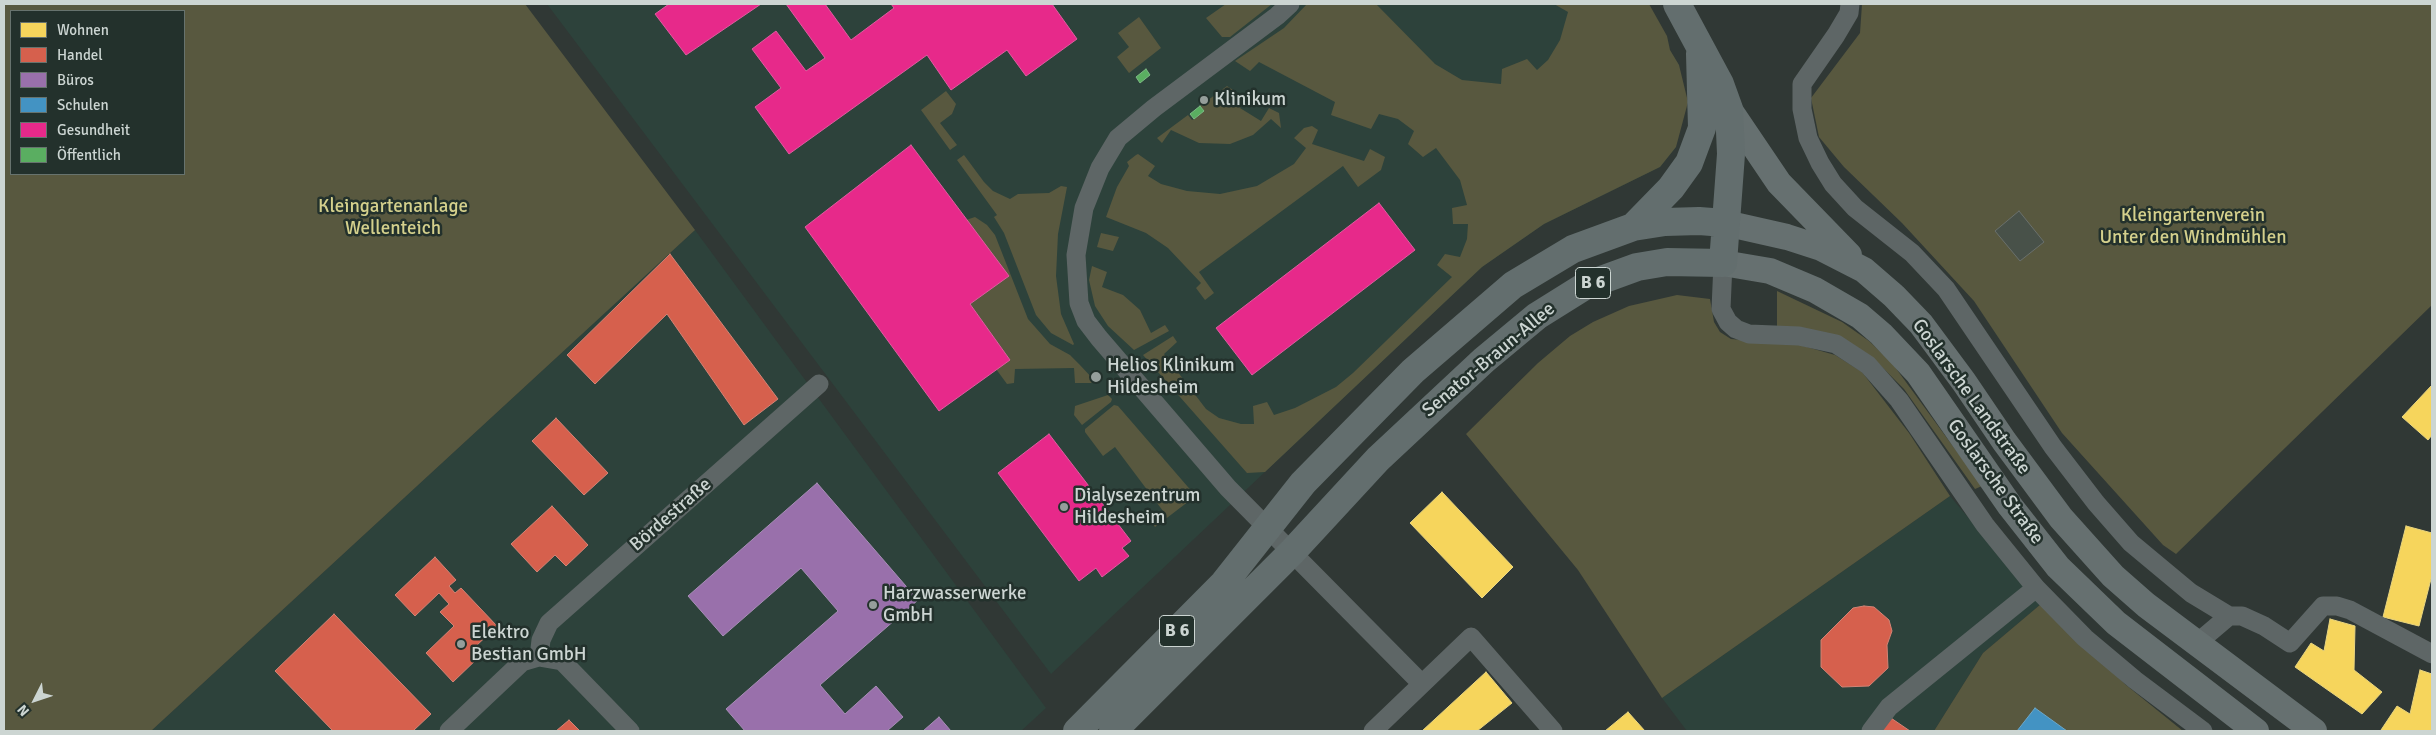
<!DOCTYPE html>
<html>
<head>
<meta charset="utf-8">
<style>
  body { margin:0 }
  #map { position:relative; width:2436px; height:735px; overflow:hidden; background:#303835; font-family:Signika,sans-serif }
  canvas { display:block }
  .frame { position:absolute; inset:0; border:5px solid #ccd5d2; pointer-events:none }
  .legend { position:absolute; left:10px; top:10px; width:175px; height:165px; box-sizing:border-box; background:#23312c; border:1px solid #67736e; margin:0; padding:6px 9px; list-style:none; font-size:15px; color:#ccd5d2 }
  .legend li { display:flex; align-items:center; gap:10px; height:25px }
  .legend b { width:25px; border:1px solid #67736e }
  .north { position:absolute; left:10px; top:675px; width:50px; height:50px; -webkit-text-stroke:4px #23312c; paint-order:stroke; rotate:229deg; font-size:14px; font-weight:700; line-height:20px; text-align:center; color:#ccd5d2 }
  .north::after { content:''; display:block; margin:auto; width:18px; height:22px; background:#ccd5d2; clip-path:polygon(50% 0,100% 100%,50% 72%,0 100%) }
</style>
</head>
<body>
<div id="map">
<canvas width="2436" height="735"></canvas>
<div class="frame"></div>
<ul class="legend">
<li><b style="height:14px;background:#f6d55c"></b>Wohnen</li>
<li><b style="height:14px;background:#d6604d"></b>Handel</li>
<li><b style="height:14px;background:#9970ab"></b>Büros</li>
<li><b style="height:14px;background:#4393c3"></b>Schulen</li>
<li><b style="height:14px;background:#e7298a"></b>Gesundheit</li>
<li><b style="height:14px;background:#5aae61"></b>Öffentlich</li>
</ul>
<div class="north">N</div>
</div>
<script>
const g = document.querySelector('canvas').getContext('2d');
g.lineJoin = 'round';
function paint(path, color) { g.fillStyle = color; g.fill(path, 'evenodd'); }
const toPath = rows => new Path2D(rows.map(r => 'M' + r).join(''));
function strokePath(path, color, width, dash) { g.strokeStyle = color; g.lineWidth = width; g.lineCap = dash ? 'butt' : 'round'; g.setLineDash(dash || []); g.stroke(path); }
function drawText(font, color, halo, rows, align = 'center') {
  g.font = font + ' Signika,sans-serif'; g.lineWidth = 5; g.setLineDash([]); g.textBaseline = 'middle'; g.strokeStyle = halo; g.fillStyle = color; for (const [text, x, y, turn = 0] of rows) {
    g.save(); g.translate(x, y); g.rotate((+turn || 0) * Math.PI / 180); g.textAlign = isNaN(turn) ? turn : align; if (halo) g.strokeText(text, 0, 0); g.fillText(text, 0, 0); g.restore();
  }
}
const built = toPath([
  [547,4,1640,4,1679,65,1676,147,1660,167,1544,224,1482,267,1051,674],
  [695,230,1046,708,1021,731,151,731],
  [1950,496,2041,604,1983,653,1934,731,1687,731,1662,698]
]);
const green = toPath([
  [4,4,525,4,695,230,151,731,4,731],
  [11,11,184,11,184,174,11,174],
  [1226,4,1272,4,1230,37,1222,37,1206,18],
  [1307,4,1376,4,1435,64,1462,80,1501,84,1502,69,1527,59,1537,70,1548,60,1560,40,1568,12,1554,4,1649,4,1667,36,1670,50,1679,65,1688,102,1676,147,1660,167,1544,224,1482,267,1265,472,1247,473,1143,355,1173,336,1177,342,1164,354,1206,409,1219,418,1241,424,1254,424,1253,406,1267,402,1274,415,1295,408,1336,387,1353,373,1452,277,1437,265,1445,254,1460,257,1467,239,1468,224,1453,224,1452,208,1467,205,1460,180,1436,148,1423,157,1408,144,1414,131,1398,119,1379,114,1371,129,1331,115,1335,102,1259,62,1250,71,1235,61,1284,28],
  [1862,4,2432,4,2432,305,2176,554,2163,545,2062,433,1974,301,1902,223,1844,167,1819,137,1811,98,1860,33],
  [1139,17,1161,48,1129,73,1117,57,1129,47,1118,33],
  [1227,86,1246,99,1240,108,1261,121,1269,108,1279,113,1281,128,1271,119,1253,135,1230,144,1199,143,1171,130,1162,143,1157,138,1188,115,1192,120,1194,119,1204,111,1200,106],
  [946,91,956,104,952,114,940,123,957,145,950,150,921,110],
  [1312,126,1318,130,1312,144,1364,161,1370,149,1385,157,1381,170,1358,187,1343,166,1199,272,1214,293,1205,300,1196,288,1201,283,1168,248,1146,233,1106,217,1117,187,1129,166,1127,162,1136,155,1138,154,1155,166,1148,176,1161,184,1187,191,1220,194,1257,186,1294,164,1306,148,1294,138,1304,128],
  [964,155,984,182,993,191,1010,199,1018,194,1049,193,1061,186,1067,187,1058,234,1056,276,1061,314,1074,344,1073,345,1051,333,1036,315,1004,233,994,217,997,215,957,160],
  [975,217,987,225,995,235,1028,319,1050,344,1070,355,1079,364,1094,380,1091,383,1075,383,1074,368,1015,369,1014,383,1007,384,996,369,1009,359,970,304,1008,276,966,220],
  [1101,233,1119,237,1113,251,1097,247],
  [1092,266,1107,272,1102,287,1123,295,1131,302,1140,310,1151,333,1165,325,1169,331,1134,350,1108,326,1095,306,1089,280],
  [1777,291,1842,322,1869,341,1892,363,1982,486,1975,489,1904,389,1881,366,1777,327],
  [1677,295,1710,299,1714,322,1720,332,1731,339,1800,345,1835,355,1862,372,1909,433,1950,496,1662,698,1578,570,1466,434,1538,363,1570,336,1593,322,1629,306],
  [1108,395,1112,399,1111,402,1082,425,1074,415,1075,406],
  [1114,405,1118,406,1194,494,1193,498,1155,527,1151,521,1163,511,1115,447,1103,456,1085,432,1085,429],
  [2041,604,2126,685,2183,731,1934,731,1983,653]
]);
const homes = toPath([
  [2432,385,2432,435,2428,440,2402,417,2432,385],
  [1442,492,1513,567,1482,598,1410,523,1442,492],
  [2406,526,2432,533,2432,575,2419,626,2383,617,2406,526],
  [2330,619,2355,626,2354,670,2382,692,2362,714,2295,667,2311,643,2324,651,2330,619],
  [2420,670,2432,674,2432,731,2383,731,2381,730,2397,706,2410,714,2420,670],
  [1486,672,1512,703,1477,731,1422,731,1486,672],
  [1628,712,1645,731,1605,731,1628,712]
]);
const shops = toPath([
  [670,254,778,399,744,425,667,314,595,384,567,355,670,254],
  [556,418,608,473,584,495,532,441,556,418],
  [552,506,588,545,566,566,555,555,537,572,511,544,552,506],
  [435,557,456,580,449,586,455,593,461,588,497,626,474,648,480,656,453,682,426,653,454,626,440,612,449,604,439,593,415,616,395,595,435,557],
  [1864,606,1874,607,1889,620,1892,631,1887,645,1888,668,1869,686,1842,687,1821,667,1821,640,1853,608,1864,606],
  [334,614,431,714,413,731,333,731,275,671,334,614],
  [1888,716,1910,731,1879,731,1888,716],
  [569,720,580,731,556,731,569,720]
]);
const offices = toPath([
  [817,483,918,600,820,685,845,714,876,686,903,717,887,731,745,731,726,709,838,611,801,568,723,636,688,596,817,483],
  [939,717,951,731,923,731,939,717]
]);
const schools = toPath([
  [2035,708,2067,731,2017,731,2035,708]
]);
const health = toPath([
  [669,4,761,4,686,55,655,14,669,4],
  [786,4,825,4,851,40,894,8,891,4,1052,4,1077,39,1026,76,1007,50,951,90,927,55,789,154,755,107,781,88,752,49,776,31,806,71,825,58,786,4],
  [911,145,1009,276,970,304,1010,360,939,411,805,227,911,145],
  [1379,203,1415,250,1252,375,1216,328,1379,203],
  [1049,434,1131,541,1122,548,1129,556,1102,577,1096,568,1079,581,998,473,1049,434]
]);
const public = toPath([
  [1146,69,1150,75,1140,83,1136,77,1146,69],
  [1200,106,1204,111,1194,119,1190,114,1200,106]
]);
const building = toPath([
  [2019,211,2044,242,2020,261,1995,231,2019,211]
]);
const minor = toPath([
  [1290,4,1277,16,1154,108,1118,138,1100,168,1084,208,1076,255,1079,303,1086,321,1099,338,1228,488,1421,683],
  [1850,4,1849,13,1836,35,1802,84,1802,109,1808,138,1820,163,1833,184,1855,208,1912,253,1946,289,2053,447,2096,503,2131,543,2191,593,2229,616,2242,616,2264,626,2290,643,2323,606,2337,606,2350,610,2432,654],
  [1723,263,1721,309,1728,322,1736,329,1749,334,1799,336,1836,344,1868,365,1899,400,1985,525,2036,588,2085,638,2135,680,2203,731],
  [2196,644,2229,616],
  [539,657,541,640,549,623,819,384],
  [449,731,522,662,539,657,562,661,630,731],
  [1373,731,1471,637,1553,731],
  [1871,731,1889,707,2036,588]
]);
const secondary = toPath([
  [1729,109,1779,183,1849,255],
  [1725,223,1787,237,1821,248,1864,270,1894,296,1921,324,1964,382,2004,441,2061,518,2113,576,2146,605,2314,731],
  [1723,263,1770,271,1815,290,1860,316,1881,334,1918,373,2010,506,2058,567,2116,623,2256,731]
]);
const primary = toPath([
  [1633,227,1671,188,1689,163,1702,128,1700,54],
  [1077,731,1224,583,1303,483,1413,371,1513,285,1573,249,1633,227,1665,222,1699,221,1725,223],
  [1113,731,1292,552,1378,459,1484,360,1537,316,1585,286,1637,267,1667,262,1723,263,1731,154,1729,109,1720,84,1677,4]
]);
const markers = [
  [1204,100,5,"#959e9b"],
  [1096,377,6,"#959e9b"],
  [1064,507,5,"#959e9b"],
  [873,605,5,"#959e9b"],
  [461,644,5,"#959e9b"]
];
const shields = [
  [1593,283,35],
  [1177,631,35]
];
const shieldNames = [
  ["B 6",1593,283],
  ["B 6",1177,631]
];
const poiNames = [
  ["Klinikum",1214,100],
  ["Helios Klinikum",1107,366],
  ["Hildesheim",1107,388],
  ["Dialysezentrum",1074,496],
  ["Hildesheim",1074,518],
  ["Harzwasserwerke",883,594],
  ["GmbH",883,616],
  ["Elektro",471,633],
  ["Bestian GmbH",471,655]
];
const parkNames = [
  ["Kleingartenanlage",393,207],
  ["Wellenteich",393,229],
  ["Kleingartenverein",2193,216],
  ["Unter den Windmühlen",2193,238]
];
const streetNames = [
  ["Senator-Braun-Allee",1489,360,-40],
  ["Goslarsche Landstraße",1971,397,54],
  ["Goslarsche Straße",1995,482,54],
  ["Bördestraße",671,515,-41]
];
paint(built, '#2d423b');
paint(green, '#58583f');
paint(homes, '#f6d55c');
strokePath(homes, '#e9d57f', 1);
paint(shops, '#d6604d');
strokePath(shops, '#d38375', 1);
paint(offices, '#9970ab');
strokePath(offices, '#a88eb7', 1);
paint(schools, '#4393c3');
strokePath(schools, '#6ca7c8', 1);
paint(health, '#e7298a');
strokePath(health, '#df5da0', 1);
paint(public, '#5aae61');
strokePath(public, '#7cba83', 1);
paint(building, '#485149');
strokePath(building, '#6a706c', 1);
strokePath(minor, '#5e6666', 19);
strokePath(secondary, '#667070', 26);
strokePath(primary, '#636e6e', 28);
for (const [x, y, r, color] of markers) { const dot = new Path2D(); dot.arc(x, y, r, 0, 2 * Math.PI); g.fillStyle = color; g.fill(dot); strokePath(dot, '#23312c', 2); }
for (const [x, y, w] of shields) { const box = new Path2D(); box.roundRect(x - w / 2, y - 15.5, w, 31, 4); g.fillStyle = '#23312c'; g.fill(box); strokePath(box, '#ccd5d2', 1); }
drawText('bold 18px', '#ccd5d2', null, shieldNames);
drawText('19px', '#ccd5d2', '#23312c', poiNames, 'left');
drawText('19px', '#d4d08c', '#23312c', parkNames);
drawText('19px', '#ccd5d2', '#23312c', streetNames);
</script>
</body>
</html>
